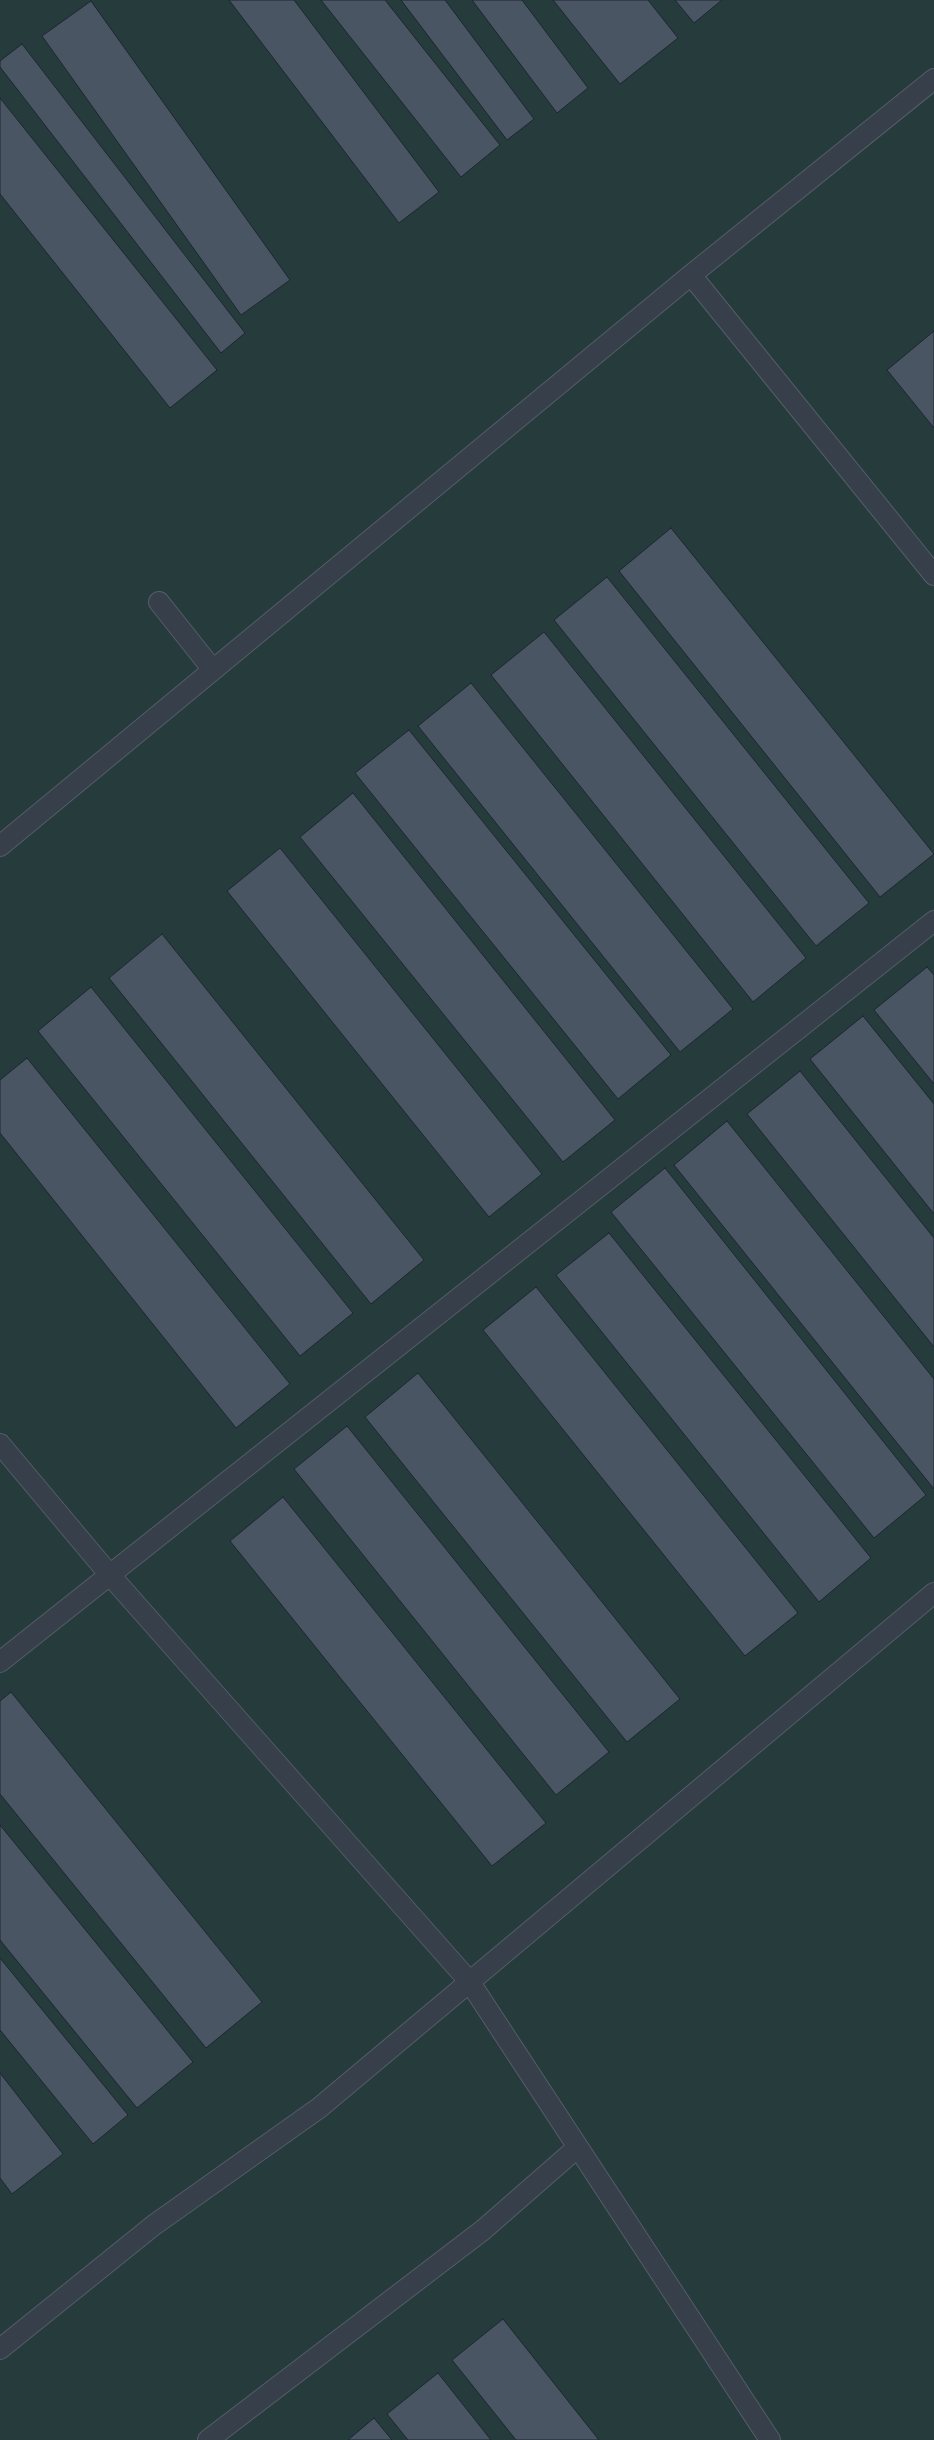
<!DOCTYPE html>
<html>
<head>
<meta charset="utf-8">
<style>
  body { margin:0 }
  canvas { display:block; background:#232e3a }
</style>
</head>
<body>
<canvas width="934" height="2440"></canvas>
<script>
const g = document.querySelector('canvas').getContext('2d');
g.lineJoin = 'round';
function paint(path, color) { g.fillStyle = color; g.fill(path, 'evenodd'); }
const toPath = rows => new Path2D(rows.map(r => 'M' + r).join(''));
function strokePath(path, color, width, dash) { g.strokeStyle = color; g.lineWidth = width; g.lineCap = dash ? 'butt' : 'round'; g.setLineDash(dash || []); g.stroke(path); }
const green = toPath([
  [0,0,934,0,934,2440,0,2440]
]);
const building = toPath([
  [229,0,294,0,439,192,399,223,229,0],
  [321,0,385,0,500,145,461,177,321,0],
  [401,0,445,0,534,119,507,140,401,0],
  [472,0,522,0,588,88,557,113,472,0],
  [553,0,648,0,678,38,620,84,553,0],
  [675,0,722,0,694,23,675,0],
  [91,1,290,280,241,315,42,36,91,1],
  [22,44,245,333,221,353,0,67,0,61,22,44],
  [0,98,217,370,170,408,0,194,0,98],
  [934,331,934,428,887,370,934,331],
  [671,528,934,854,880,897,619,571,671,528],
  [607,577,869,903,816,946,554,620,607,577],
  [544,632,806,958,753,1002,491,675,544,632],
  [471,683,733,1009,680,1052,418,726,471,683],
  [409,730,671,1055,618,1099,355,773,409,730],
  [353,793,615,1120,563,1162,300,837,353,793],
  [280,848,542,1174,489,1217,227,891,280,848],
  [162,934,424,1260,371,1304,109,978,162,934],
  [927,967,934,975,934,1084,874,1010,927,967],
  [91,987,353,1313,300,1356,38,1031,91,987],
  [863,1016,934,1104,934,1214,810,1059,863,1016],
  [27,1058,290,1384,236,1428,0,1133,0,1080,27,1058],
  [800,1071,934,1238,934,1347,747,1114,800,1071],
  [727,1121,934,1379,934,1489,674,1165,727,1121],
  [665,1168,926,1495,874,1538,611,1212,665,1168],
  [609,1233,871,1558,819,1602,556,1275,609,1233],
  [536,1287,798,1613,745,1656,483,1330,536,1287],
  [418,1373,680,1699,627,1742,365,1417,418,1373],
  [347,1426,609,1752,556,1795,294,1469,347,1426],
  [283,1497,546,1823,492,1866,230,1541,283,1497],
  [11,1692,262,2002,206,2048,0,1794,0,1701,11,1692],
  [0,1825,193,2062,137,2108,0,1940,0,1825],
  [0,1958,128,2115,93,2144,0,2030,0,1958],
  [0,2073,63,2154,12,2194,0,2178,0,2073],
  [503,2319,599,2440,516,2440,452,2360,503,2319],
  [438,2373,491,2440,408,2440,387,2414,438,2373],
  [374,2418,392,2440,348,2440,374,2418]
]);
const lane = toPath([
  [691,275,934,575],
  [159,602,213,670],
  [0,846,691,275,934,79],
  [0,1444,109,1574,469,1981,770,2440],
  [0,1662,934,921],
  [0,2349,154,2225,319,2108,934,1593],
  [208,2440,483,2230,578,2147]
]);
paint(green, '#263b3c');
paint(building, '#495563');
strokePath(building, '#1e2731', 1);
strokePath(lane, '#555d68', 22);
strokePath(lane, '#373f4a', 20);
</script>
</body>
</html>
